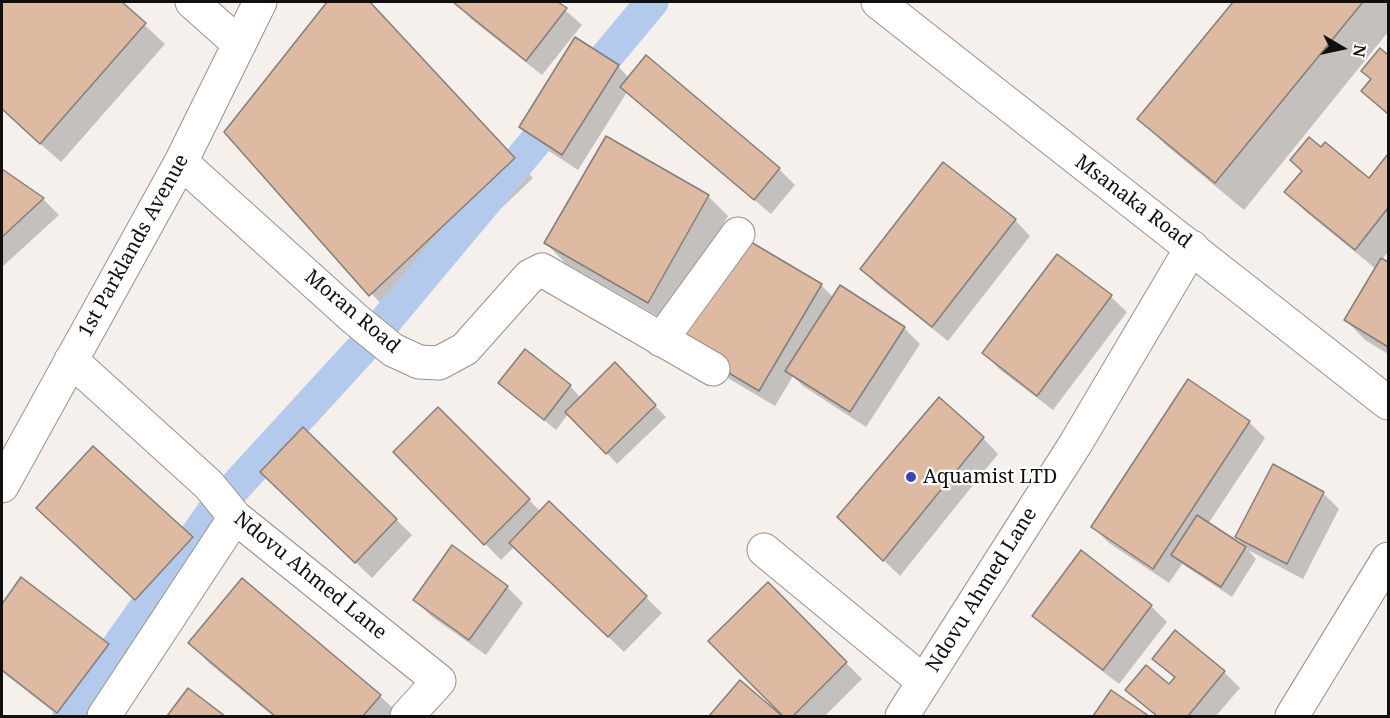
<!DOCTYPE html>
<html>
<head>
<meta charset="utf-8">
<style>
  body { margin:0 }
  #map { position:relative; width:1390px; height:718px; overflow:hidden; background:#f6f0ed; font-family:"Noto Serif",serif }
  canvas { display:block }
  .frame { position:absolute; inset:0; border:3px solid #11100f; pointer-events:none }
  .north { position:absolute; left:1312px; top:18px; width:60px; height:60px; -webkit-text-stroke:4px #fff; paint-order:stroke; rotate:99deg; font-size:16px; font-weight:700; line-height:24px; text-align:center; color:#11100f }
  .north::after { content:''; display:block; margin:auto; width:21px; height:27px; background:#11100f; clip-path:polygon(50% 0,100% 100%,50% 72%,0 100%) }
</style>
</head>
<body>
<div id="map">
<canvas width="1390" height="718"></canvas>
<div class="frame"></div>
<div class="north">N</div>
</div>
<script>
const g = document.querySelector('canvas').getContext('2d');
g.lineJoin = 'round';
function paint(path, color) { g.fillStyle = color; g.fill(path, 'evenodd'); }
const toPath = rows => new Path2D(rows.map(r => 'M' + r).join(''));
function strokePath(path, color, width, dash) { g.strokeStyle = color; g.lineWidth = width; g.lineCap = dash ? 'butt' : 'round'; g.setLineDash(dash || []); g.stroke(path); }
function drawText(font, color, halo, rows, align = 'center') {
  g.font = font + ' "Noto Serif",serif'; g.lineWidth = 4.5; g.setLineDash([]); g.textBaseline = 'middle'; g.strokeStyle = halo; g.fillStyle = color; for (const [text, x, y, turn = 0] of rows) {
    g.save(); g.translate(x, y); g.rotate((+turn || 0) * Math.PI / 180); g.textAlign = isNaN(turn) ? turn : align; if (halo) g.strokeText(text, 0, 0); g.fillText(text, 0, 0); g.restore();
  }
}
const shadow = toPath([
  [2,2,120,2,165,44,61,162,2,110],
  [329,2,369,2,533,178,390,314,226,132],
  [457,2,556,2,582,25,542,75,471,19,456,3],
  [633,2,651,2,642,10],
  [1235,2,1388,2,1388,32,1244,210,1167,146,1139,119],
  [1381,50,1388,57,1388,115,1363,91,1372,80],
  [646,57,779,169,795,185,771,214,627,92,578,170,537,143,521,127,618,66,629,78],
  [1388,157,1388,252,1382,260,1388,264,1388,354,1365,340,1346,320,1376,269,1306,212,1286,192,1370,180],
  [2,171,43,199,59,215,2,267],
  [708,196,728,216,668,322,565,263,546,243],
  [1015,220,1030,236,948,341,877,285,862,269],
  [1057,256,1111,297,1127,312,1053,410,999,369,984,353],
  [821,285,833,297,904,328,920,344,866,427,803,386,793,376,775,406,694,358],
  [615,364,666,417,617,464,569,413,556,430,500,383,570,386,581,398],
  [438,409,541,512,549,503,662,613,624,652,515,546,501,560,395,452],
  [1249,422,1265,438,1208,524,1248,550,1236,537,1273,466,1324,494,1339,509,1303,579,1248,550,1256,559,1232,597,1182,564,1169,583,1109,543,1093,527],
  [303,429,412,535,372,578,278,487],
  [983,438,998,454,900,576,839,517],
  [93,448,208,554,152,615,54,524],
  [21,580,108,645,124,661,82,716,59,716,2,672,2,606],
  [768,585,862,679,825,716,784,716,710,641],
  [507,587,523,603,486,655,431,616,415,600],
  [1151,606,1167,622,1119,684,1050,631,1034,616],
  [190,643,380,696,400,715,273,716,209,663],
  [1154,659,1224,672,1240,688,1216,716,1156,716,1127,690,1169,687,1175,679],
  [741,682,781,716,711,716],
  [188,690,222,716,169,716],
  [1111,692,1147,716,1095,716]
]);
const canal = toPath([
  [69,716,215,509,368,342,652,2]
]);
const building = toPath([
  [2,2,122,2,146,23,40,144,2,109,2,2],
  [327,2,370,2,515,158,369,296,224,132,327,2],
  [455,2,558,2,567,8,526,61,454,3,455,2],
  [1233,2,1363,2,1215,183,1137,119,1233,2],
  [575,37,619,65,562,155,519,127,575,37],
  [1380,48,1388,55,1388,114,1361,91,1371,79,1361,71,1380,48],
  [646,55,780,168,754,200,620,87,646,55],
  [606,136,709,195,648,303,544,243,606,136],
  [1309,137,1321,147,1325,142,1369,178,1388,154,1388,208,1355,250,1284,192,1302,171,1290,160,1309,137],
  [943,162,1016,219,932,327,860,269,943,162],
  [2,169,44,198,2,237,2,169],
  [739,235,822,284,759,391,677,342,739,235],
  [1057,254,1112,295,1037,396,982,353,1057,254],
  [1381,258,1388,262,1388,347,1344,320,1381,258],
  [840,285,905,327,850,412,785,371,840,285],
  [525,349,571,385,544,420,498,383,525,349],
  [615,362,656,405,606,454,565,412,615,362],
  [1188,379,1250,421,1153,569,1091,527,1188,379],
  [939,397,984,437,883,561,837,517,939,397],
  [438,407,530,499,484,545,393,452,438,407],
  [303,427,397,519,355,563,260,472,303,427],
  [93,446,193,537,135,600,36,508,93,446],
  [1273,464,1324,492,1287,564,1235,537,1273,464],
  [549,501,647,596,608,637,509,543,549,501],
  [1197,515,1246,547,1221,587,1171,555,1197,515],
  [452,545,508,586,469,640,413,600,452,545],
  [1081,550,1152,605,1103,670,1032,616,1081,550],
  [21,577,109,644,57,713,2,670,2,604,21,577],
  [242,578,381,695,363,716,275,716,188,643,242,578],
  [768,582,847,662,793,716,783,716,708,641,768,582],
  [1175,630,1225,671,1188,716,1157,716,1125,690,1146,665,1169,684,1175,677,1152,659,1175,630],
  [740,680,782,716,709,716,740,680],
  [188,688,225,716,167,716,188,688],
  [1111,690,1149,716,1093,716,1111,690]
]);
const minor = toPath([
  [192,2,238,43],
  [878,2,1388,403],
  [181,162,355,319,393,350,419,362,439,363,465,349,530,276,542,270,713,369],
  [661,340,738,234],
  [71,360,209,485,235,517,439,681,407,716],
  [2,486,181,162,260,2],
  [764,550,924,682],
  [104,716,235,517],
  [902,716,1076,443,1192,247],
  [1292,716,1388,559]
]);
const markers = [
  [911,477,6,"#4042b7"]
];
const streetNames = [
  ["Msanaka Road",1133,202,37],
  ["1st Parklands Avenue",134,246,-61],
  ["Moran Road",352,312,40],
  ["Ndovu Ahmed Lane",310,576,39],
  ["Ndovu Ahmed Lane",982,590,-58]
];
const poiNames = [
  ["Aquamist LTD",923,477]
];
paint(shadow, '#0003');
strokePath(canal, '#b4caec', 33);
paint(building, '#dfbaa2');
strokePath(building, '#837e7b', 1.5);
strokePath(minor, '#97928f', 35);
strokePath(minor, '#fff', 33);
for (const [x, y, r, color] of markers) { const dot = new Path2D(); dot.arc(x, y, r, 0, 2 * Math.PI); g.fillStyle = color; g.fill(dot); strokePath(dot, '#fff', 2); }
drawText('20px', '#11100f', '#fff', streetNames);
drawText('20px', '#11100f', '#fff', poiNames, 'left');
</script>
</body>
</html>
